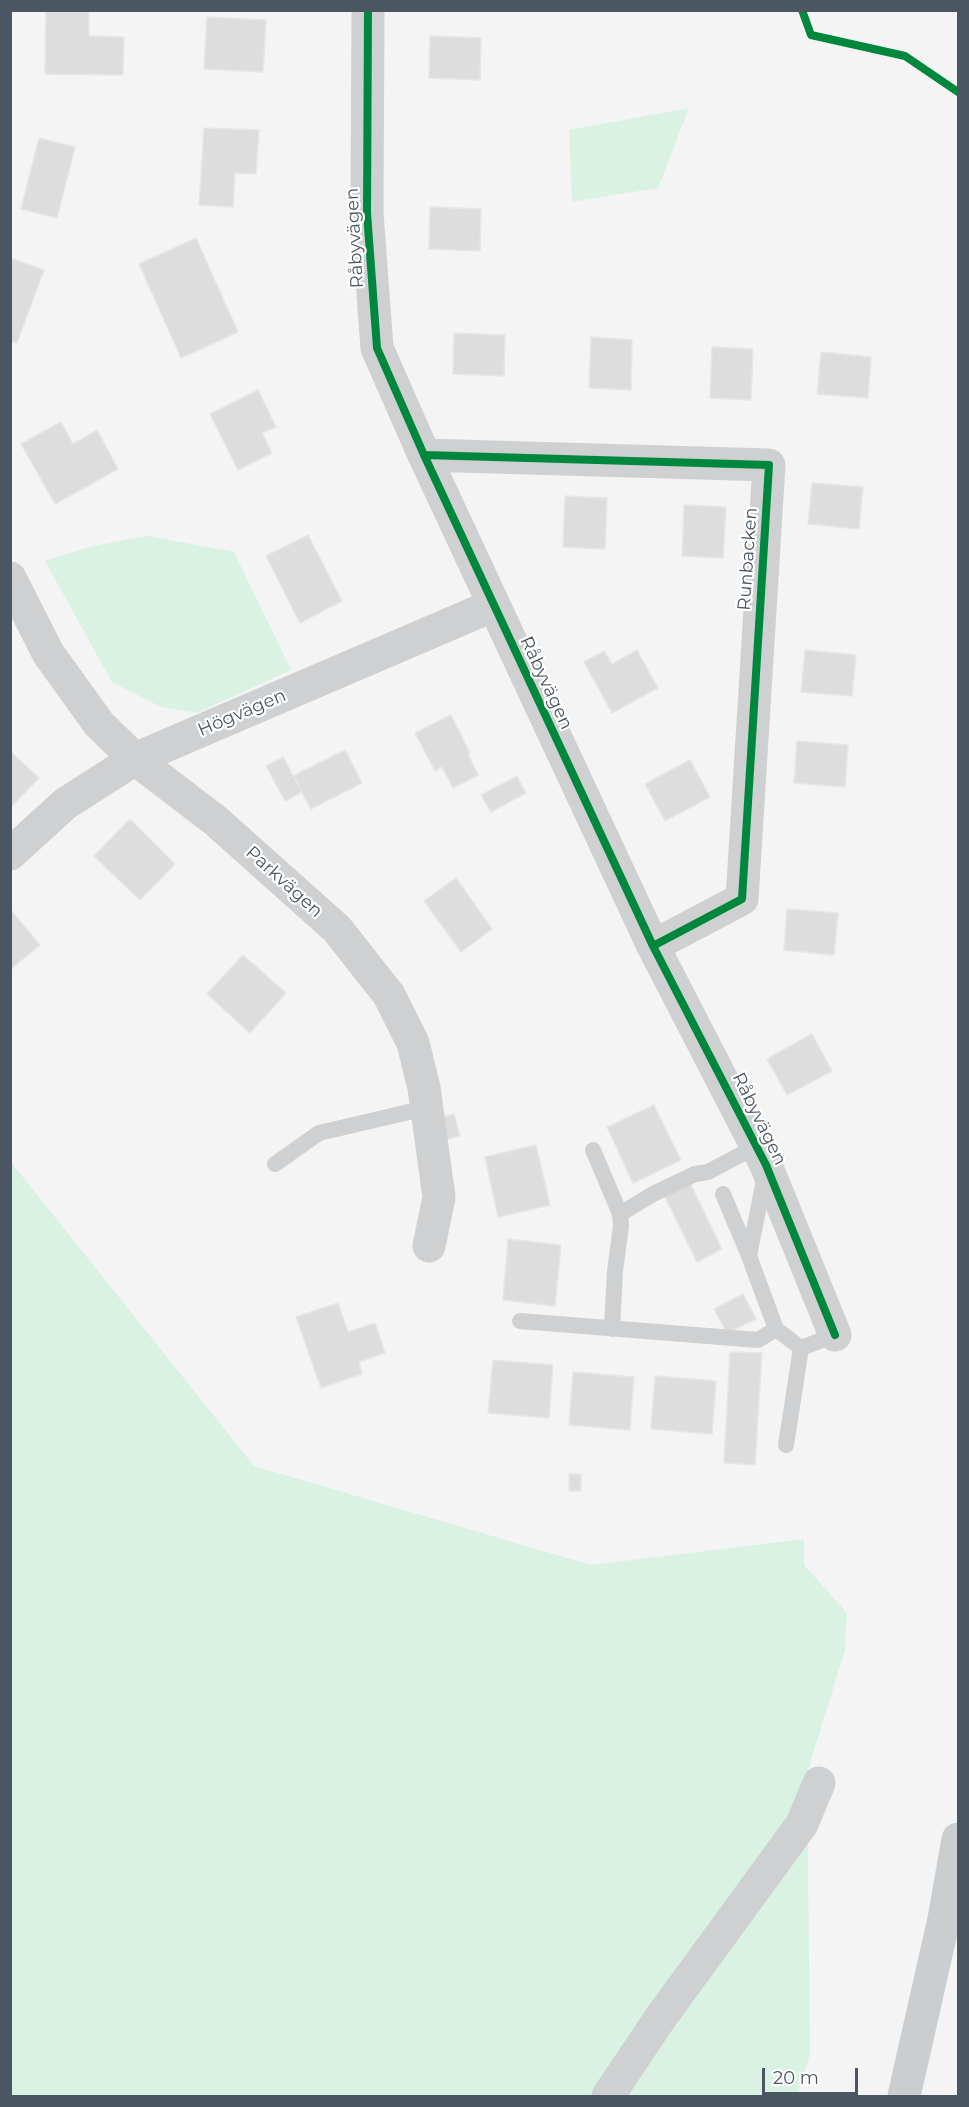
<!DOCTYPE html>
<html>
<head>
<meta charset="utf-8">
<style>
  body { margin:0 }
  #map { position:relative; width:969px; height:2107px; overflow:hidden; background:#f4f4f4; font-family:Montserrat,sans-serif }
  canvas { display:block }
  .frame { position:absolute; inset:0; border:12px solid #4a5661; pointer-events:none }
  .scale { position:absolute; left:762px; top:2068px; width:96px; height:27px; box-sizing:border-box; border:3px solid #4a5661; border-top:0; padding-left:8px; font-size:18px; line-height:21px; white-space:nowrap; color:#4a5661; -webkit-text-stroke:4px #fff; paint-order:stroke }
</style>
</head>
<body>
<div id="map">
<canvas width="969" height="2107"></canvas>
<div class="frame"></div>
<div class="scale">20 m</div>
</div>
<script>
const g = document.querySelector('canvas').getContext('2d');
g.lineJoin = 'round';
function paint(path, color) { g.fillStyle = color; g.fill(path, 'evenodd'); }
const toPath = rows => new Path2D(rows.map(r => 'M' + r).join(''));
function strokePath(path, color, width, dash) { g.strokeStyle = color; g.lineWidth = width; g.lineCap = dash ? 'butt' : 'round'; g.setLineDash(dash || []); g.stroke(path); }
function drawText(font, color, halo, rows, align = 'center') {
  g.font = font + ' Montserrat,sans-serif'; g.lineWidth = 4.5; g.setLineDash([]); g.textBaseline = 'middle'; g.strokeStyle = halo; g.fillStyle = color; for (const [text, x, y, turn = 0] of rows) {
    g.save(); g.translate(x, y); g.rotate((+turn || 0) * Math.PI / 180); g.textAlign = isNaN(turn) ? turn : align; if (halo) g.strokeText(text, 0, 0); g.fillText(text, 0, 0); g.restore();
  }
}
const green = toPath([
  [689,108,658,188,572,202,569,130],
  [148,536,234,552,291,670,197,713,161,707,112,682,45,561,92,546],
  [10,1161,254,1466,591,1565,804,1539,804,1565,847,1613,845,1650,807,1773,810,2054,797,2096,11,2096]
]);
const building = toPath([
  [46,10,89,10,89,36,124,37,123,75,45,74,46,10],
  [207,17,266,20,263,72,204,69,207,17],
  [430,36,481,38,480,80,429,78,430,36],
  [204,128,259,130,256,174,235,173,233,207,199,205,204,128],
  [39,138,75,147,57,218,21,209,39,138],
  [430,207,481,209,480,251,429,249,430,207],
  [196,238,238,332,181,358,139,264,196,238],
  [10,258,44,270,17,343,10,341,10,258],
  [454,333,505,335,504,376,453,374,454,333],
  [591,337,632,340,631,390,589,388,591,337],
  [712,347,753,349,751,400,710,398,712,347],
  [821,352,871,357,868,398,817,394,821,352],
  [258,390,276,427,262,433,272,453,238,470,210,414,258,390],
  [61,422,73,444,97,430,118,469,55,504,21,444,61,422],
  [812,483,863,487,859,529,808,524,812,483],
  [565,496,607,498,605,549,563,547,565,496],
  [684,505,726,507,723,558,682,556,684,505],
  [308,535,342,601,300,623,266,556,308,535],
  [637,650,658,688,612,713,584,662,604,651,612,664,637,650],
  [805,650,856,655,852,696,801,692,805,650],
  [451,715,470,753,468,754,478,775,453,788,442,767,435,771,415,733,451,715],
  [797,741,848,745,845,787,794,783,797,741],
  [345,750,362,783,311,809,293,776,345,750],
  [10,751,39,778,10,808,10,751],
  [283,757,302,792,285,801,266,766,283,757],
  [690,760,710,797,665,821,645,784,690,760],
  [517,776,526,793,491,812,481,795,517,776],
  [130,819,175,864,140,900,94,856,130,819],
  [456,878,492,929,461,952,424,901,456,878],
  [787,909,838,913,834,955,784,950,787,909],
  [12,911,40,945,10,970,10,913,12,911],
  [243,955,286,993,250,1033,207,994,243,955],
  [812,1034,832,1071,787,1095,767,1059,812,1034],
  [654,1105,681,1160,633,1183,607,1127,654,1105],
  [454,1114,460,1136,444,1140,438,1118,454,1114],
  [536,1145,550,1205,498,1217,485,1157,536,1145],
  [689,1181,722,1249,697,1262,663,1193,689,1181],
  [508,1239,561,1245,555,1306,503,1300,508,1239],
  [743,1294,756,1319,727,1333,714,1309,743,1294],
  [338,1303,348,1332,375,1323,385,1353,359,1362,362,1374,321,1388,296,1317,338,1303],
  [730,1352,762,1353,755,1465,724,1463,730,1352],
  [493,1360,553,1365,549,1418,488,1413,493,1360],
  [573,1372,634,1377,630,1430,569,1425,573,1372],
  [655,1376,716,1381,712,1434,651,1429,655,1376],
  [569,1474,581,1474,581,1491,569,1491,569,1474]
]);
const service = toPath([
  [593,1150,620,1214,621,1226,615,1271,612,1329],
  [275,1164,319,1133,426,1108],
  [765,1175,749,1256,776,1329,801,1348],
  [723,1194,749,1256],
  [620,1214,653,1194,695,1174,708,1172,757,1146],
  [520,1321,758,1340,776,1329],
  [786,1445,801,1348,835,1335]
]);
const minor = toPath([
  [368,10,367,213,377,348,424,455,653,946,766,1165,835,1335],
  [424,455,769,465,742,899,653,946],
  [10,578,48,653,99,724,135,759,216,821,337,929,389,995,413,1043,424,1088,439,1197,429,1246],
  [10,854,65,804,135,759,494,605],
  [608,2096,661,2017,802,1824,819,1783]
]);
const primary = toPath([
  [904,2096,944,1919,958,1839]
]);
const cycleway = toPath([
  [368,10,367,213,377,348,424,455,653,946,766,1165,835,1335],
  [802,10,811,35,905,56,958,92],
  [424,455,769,465,742,899,653,946]
]);
const streetNames = [
  ["Råbyvägen",355,238,-93],
  ["Runbacken",748,559,-86],
  ["Råbyvägen",546,683,65],
  ["Högvägen",242,713,-23],
  ["Parkvägen",284,882,42],
  ["Råbyvägen",759,1119,64]
];
paint(green, '#d9f2e3');
paint(building, '#ddddde');
strokePath(building, '#e5e6e7', 1.5);
strokePath(service, '#ced0d2', 16);
strokePath(minor, '#ced0d2', 33);
strokePath(primary, '#caced1', 33);
strokePath(cycleway, '#00873e', 8);
drawText('18px', '#4a5661', '#fff', streetNames);
</script>
</body>
</html>
